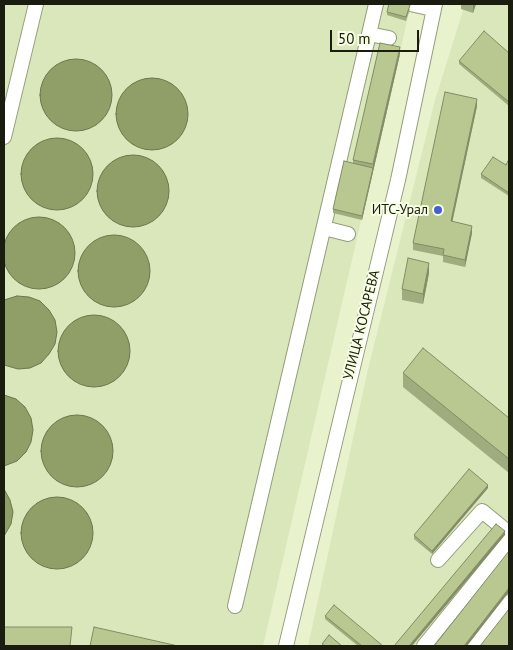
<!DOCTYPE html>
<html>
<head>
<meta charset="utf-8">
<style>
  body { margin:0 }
  #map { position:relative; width:513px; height:650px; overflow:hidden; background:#e8f3ce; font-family:"PT Sans",sans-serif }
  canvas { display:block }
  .frame { position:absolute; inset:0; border:5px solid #191c0f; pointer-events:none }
  .scale { position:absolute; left:330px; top:30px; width:89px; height:22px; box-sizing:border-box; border:2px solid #191c0f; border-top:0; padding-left:6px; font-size:15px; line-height:18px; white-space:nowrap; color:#191c0f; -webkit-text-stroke:4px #f6ffe2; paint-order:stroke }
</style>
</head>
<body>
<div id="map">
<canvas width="513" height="650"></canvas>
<div class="frame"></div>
<div class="scale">50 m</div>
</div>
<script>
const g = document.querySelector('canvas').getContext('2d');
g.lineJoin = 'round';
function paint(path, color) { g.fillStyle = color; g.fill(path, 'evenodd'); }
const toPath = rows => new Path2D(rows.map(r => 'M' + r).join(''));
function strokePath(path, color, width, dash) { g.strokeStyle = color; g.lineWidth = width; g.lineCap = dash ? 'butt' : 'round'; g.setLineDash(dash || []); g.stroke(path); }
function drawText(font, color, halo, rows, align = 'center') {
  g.font = font + ' "PT Sans",sans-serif'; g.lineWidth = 4; g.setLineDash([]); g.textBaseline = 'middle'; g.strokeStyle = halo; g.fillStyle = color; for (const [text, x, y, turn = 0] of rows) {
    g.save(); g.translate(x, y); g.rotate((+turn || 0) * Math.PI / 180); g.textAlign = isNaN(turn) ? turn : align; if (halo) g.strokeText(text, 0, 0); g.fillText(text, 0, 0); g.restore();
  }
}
const built = toPath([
  [4,4,411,4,263,646,4,646],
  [465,4,509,4,509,646,308,646,368,369,435,100]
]);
const water = toPath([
  '40 95a36 36 0 1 1 72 0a36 36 0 1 1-72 0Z',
  '116 114a36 36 0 1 1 72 0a36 36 0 1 1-72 0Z',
  '21 174a36 36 0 1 1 72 0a36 36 0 1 1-72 0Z',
  '97 191a36 36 0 1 1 72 0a36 36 0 1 1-72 0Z',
  '3 253a36 36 0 1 1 72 0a36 36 0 1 1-72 0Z',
  '78 271a36 36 0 1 1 72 0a36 36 0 1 1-72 0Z',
  [17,296,29,297,40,301,49,310,55,320,57,332,55,344,49,354,41,363,30,368,18,369,4,365,4,300,17,296],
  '58 351a36 36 0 1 1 72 0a36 36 0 1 1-72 0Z',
  [4,395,16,399,25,407,31,418,33,430,31,442,26,452,17,461,4,466,4,395],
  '41 451a36 36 0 1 1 72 0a36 36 0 1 1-72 0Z',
  [4,489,10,500,13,512,11,524,4,536,4,489],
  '21 533a36 36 0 1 1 72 0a36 36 0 1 1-72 0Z'
]);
const minor = toPath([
  [410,4,433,9],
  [369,34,389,38],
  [4,137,36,4],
  [324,228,348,234],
  [438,560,482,511,509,533],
  [235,606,376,4],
  [286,646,398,180,435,4],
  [424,646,509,541],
  [474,646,509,602]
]);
const wall = toPath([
  [461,4,476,4,473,13,461,9],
  [410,9,406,21,387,15,387,12],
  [509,53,509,106,459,64,459,61],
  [400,54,362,220,333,213,333,209,353,163,353,160],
  [477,106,452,222,472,233,465,267,443,262,443,256,413,250,413,243],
  [509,159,509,196,481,178,481,174,506,165],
  [429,273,423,304,402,300,402,289],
  [403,373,509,418,509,473,403,387],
  [488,488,432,554,414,539,414,535],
  [325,616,383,646,358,646,325,619]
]);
const shadedWall = toPath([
  [473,4,476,4,473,13],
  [400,47,400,54,362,220,362,216,373,168,373,164],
  [477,99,477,106,451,228,451,221],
  [472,226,472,233,465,267,465,260],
  [429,263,429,273,423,304,423,294],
  [488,485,488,488,432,554,432,551],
  [505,531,505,535,412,646,409,646],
  [509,588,509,592,467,646,464,646]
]);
const building = toPath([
  [389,4,405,4,410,5,406,17,387,12,389,4],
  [484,31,509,53,509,102,459,61,484,31],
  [380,43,400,47,373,164,353,160,380,43],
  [445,92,477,99,451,221,472,226,465,260,443,255,444,249,413,243,445,92],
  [493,157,506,165,509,159,509,193,481,174,493,157],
  [344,161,373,168,362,216,333,209,344,161],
  [408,258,429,263,423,294,402,289,408,258],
  [423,348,509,418,509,459,403,373,423,348],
  [469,469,488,485,432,551,414,535,469,469],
  [496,524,505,531,409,646,394,646,496,524],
  [509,551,509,588,464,646,434,646,509,551],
  [334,605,383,646,362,646,325,616,334,605],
  [509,609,509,646,480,646,509,609],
  [4,627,72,627,70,646,4,646,4,627],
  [94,627,178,646,90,646,94,627],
  [329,635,342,646,325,646,322,644,329,635]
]);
const markers = [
  [438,210,5,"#475ed2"]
];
const poiNames = [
  ["ИТС-Урал",428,210]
];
const streetNames = [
  ["УЛИЦА КОСАРЕВА",362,325,-76]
];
paint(built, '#dae7bb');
paint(water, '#909e68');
strokePath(water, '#6c774d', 1);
strokePath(minor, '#939d7b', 16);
strokePath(minor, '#fff', 14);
paint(wall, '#9fac7d');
paint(shadedWall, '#828c66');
paint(building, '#b9c891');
strokePath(building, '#828c66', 1);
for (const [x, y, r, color] of markers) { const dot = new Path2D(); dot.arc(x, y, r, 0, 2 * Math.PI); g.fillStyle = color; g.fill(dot); strokePath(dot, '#f6ffe2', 2); }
drawText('14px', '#191c0f', '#f6ffe2', poiNames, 'right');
drawText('14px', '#191c0f', '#f6ffe2', streetNames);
</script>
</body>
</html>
